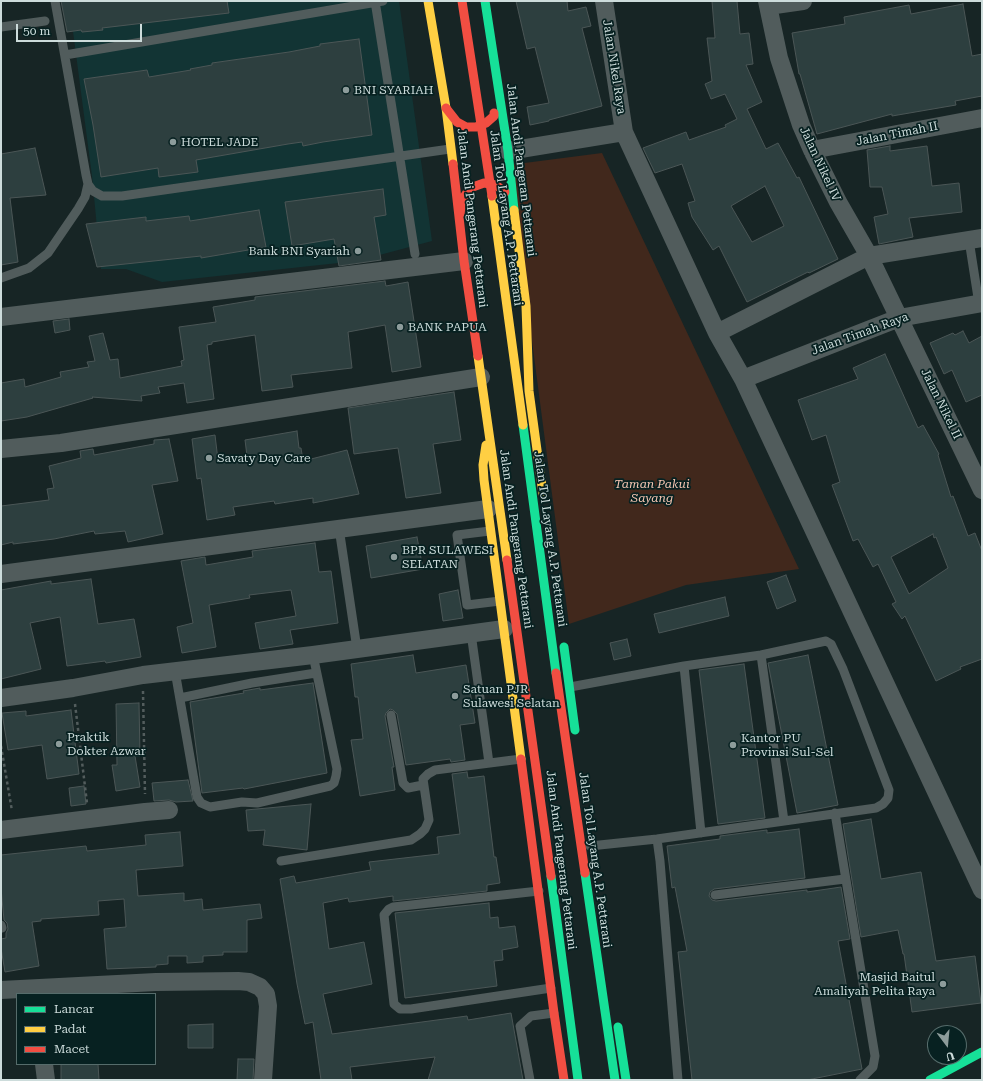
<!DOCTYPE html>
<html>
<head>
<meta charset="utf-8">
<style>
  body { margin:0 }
  #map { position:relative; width:983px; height:1081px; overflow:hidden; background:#172525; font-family:"Roboto Serif",serif }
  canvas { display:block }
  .frame { position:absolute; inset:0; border:2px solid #cddcdb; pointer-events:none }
  .legend { position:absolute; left:16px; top:993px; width:140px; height:72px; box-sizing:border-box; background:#072121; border:1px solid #566c6b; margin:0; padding:5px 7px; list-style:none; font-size:12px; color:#cddcdb }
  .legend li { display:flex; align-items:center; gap:8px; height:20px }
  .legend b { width:20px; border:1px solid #566c6b }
  .north { position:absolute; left:927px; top:1025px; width:40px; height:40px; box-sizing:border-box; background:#072121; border:1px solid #566c6b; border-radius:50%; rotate:164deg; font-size:11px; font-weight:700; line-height:16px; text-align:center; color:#cddcdb }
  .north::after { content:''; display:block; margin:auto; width:14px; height:18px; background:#8d9c9b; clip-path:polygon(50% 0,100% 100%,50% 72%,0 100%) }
  .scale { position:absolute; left:16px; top:24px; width:126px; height:18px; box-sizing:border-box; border:2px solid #cddcdb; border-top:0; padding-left:5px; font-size:12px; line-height:14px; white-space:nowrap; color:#cddcdb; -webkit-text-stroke:3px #072121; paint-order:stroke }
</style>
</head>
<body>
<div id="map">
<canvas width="983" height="1081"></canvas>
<div class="frame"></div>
<ul class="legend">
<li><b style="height:5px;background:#16e098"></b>Lancar</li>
<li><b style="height:5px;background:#ffcf43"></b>Padat</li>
<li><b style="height:5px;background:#f24e42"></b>Macet</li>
</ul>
<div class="north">U</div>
<div class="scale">50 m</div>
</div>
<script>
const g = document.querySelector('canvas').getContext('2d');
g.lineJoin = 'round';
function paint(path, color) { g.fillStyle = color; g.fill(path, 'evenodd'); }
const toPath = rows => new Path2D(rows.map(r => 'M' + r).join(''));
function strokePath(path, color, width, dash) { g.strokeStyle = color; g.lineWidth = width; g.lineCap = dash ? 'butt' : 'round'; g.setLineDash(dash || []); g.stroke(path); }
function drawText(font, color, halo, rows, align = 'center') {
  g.font = font + ' "Roboto Serif",serif'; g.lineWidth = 3.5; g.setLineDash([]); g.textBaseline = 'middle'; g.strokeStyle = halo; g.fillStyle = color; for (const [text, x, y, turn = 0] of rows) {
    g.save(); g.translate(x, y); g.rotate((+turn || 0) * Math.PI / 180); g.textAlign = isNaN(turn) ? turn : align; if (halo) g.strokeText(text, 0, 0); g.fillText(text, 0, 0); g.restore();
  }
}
const built = toPath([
  [69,1,399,1,432,241,357,261,162,282,126,269,101,269,92,176]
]);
const green = toPath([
  [602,153,799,569,686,585,569,624,509,165]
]);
const building = toPath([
  [61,1,227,1,229,13,102,28,103,30,82,32,81,30,67,32,61,1],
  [516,1,567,1,568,11,586,7,591,26,582,28,602,106,549,120,549,121,530,125,527,107,549,103,535,47,527,49,516,1],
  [712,1,737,1,740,34,749,33,753,64,746,65,762,102,747,109,766,149,778,143,797,178,799,177,838,259,809,273,808,272,747,302,719,246,713,250,692,217,688,203,695,201,682,164,655,173,643,148,686,132,689,140,726,127,725,125,737,119,725,94,711,99,705,84,712,81,707,38,715,38,712,1],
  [765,186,784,226,752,242,731,206,765,186],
  [963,4,972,56,982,54,982,96,955,101,956,105,892,116,892,114,817,134,800,74,799,74,792,33,845,24,844,17,909,5,911,14,963,4],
  [359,39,372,135,323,142,303,146,302,142,288,144,196,160,198,172,159,177,158,168,101,177,93,125,84,79,147,70,149,77,191,70,190,69,212,65,212,63,289,52,320,46,320,44,359,39],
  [890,146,890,151,927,146,932,186,959,183,962,212,909,218,913,237,879,244,874,217,888,214,882,187,870,187,867,150,890,146],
  [35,148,46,195,10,198,18,262,1,265,1,154,35,148],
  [383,189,386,215,374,217,381,260,339,266,334,239,292,246,285,202,383,189],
  [259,210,266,247,201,258,201,256,97,267,86,224,146,217,146,221,189,216,190,221,259,210],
  [385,281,386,286,408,282,421,367,392,372,385,325,348,332,352,368,291,375,293,387,262,391,255,335,212,342,212,344,207,345,214,399,187,403,184,383,158,387,160,393,141,396,142,401,92,397,93,398,27,417,1,421,1,383,24,379,25,387,61,377,60,372,89,367,87,362,95,361,89,336,103,333,110,360,118,359,120,378,182,366,181,361,184,360,179,327,216,322,213,307,255,300,255,297,385,281],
  [69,319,70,330,55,333,53,321,69,319],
  [963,331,969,343,982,336,982,395,966,402,952,370,944,374,930,343,953,333,955,335,963,331],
  [885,354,918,428,923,425,939,454,938,455,951,497,953,496,968,536,975,533,982,551,982,659,960,667,961,669,936,681,905,616,902,619,892,604,896,602,878,564,873,567,858,539,853,541,832,485,840,482,826,435,812,440,798,400,858,379,853,368,885,354],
  [933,534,934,538,936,537,948,568,909,594,891,557,933,534],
  [454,392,461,440,433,444,441,493,406,498,398,448,354,454,348,408,454,392],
  [297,431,299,448,301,448,303,461,347,450,359,494,313,503,313,498,275,504,274,501,233,507,235,515,207,520,201,478,197,479,192,439,215,435,218,460,247,456,245,440,297,431],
  [169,439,178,481,152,485,163,534,128,542,125,531,95,534,94,531,54,539,13,544,13,542,1,545,1,506,49,500,47,489,54,488,49,466,81,458,80,451,93,449,94,455,154,444,154,440,169,439],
  [417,537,423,569,371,578,366,546,417,537],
  [315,543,319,572,331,571,338,623,290,630,293,644,260,649,255,623,296,616,291,590,249,595,250,598,209,605,216,647,182,653,177,627,193,623,181,561,205,557,206,565,253,557,252,551,315,543],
  [786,575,796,601,777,609,767,582,786,575],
  [91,579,98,624,134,619,141,657,106,663,105,661,67,666,60,617,30,623,41,669,1,679,1,590,51,581,51,584,91,579],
  [458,590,463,618,443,621,439,594,458,590],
  [725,597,729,616,659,633,654,614,725,597],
  [627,639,631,656,614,660,610,643,627,639],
  [413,655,416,673,466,665,475,723,460,725,465,760,451,762,450,759,406,765,397,714,393,710,390,709,386,713,385,716,394,767,392,767,395,790,360,796,351,740,363,739,358,697,355,697,351,664,413,655],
  [808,655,838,805,797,813,768,663,808,655],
  [744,664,765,818,718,824,699,670,744,664],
  [313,683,327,773,244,789,243,788,202,793,190,702,244,693,243,691,260,688,260,690,313,683],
  [139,703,140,756,135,756,140,787,116,791,112,765,117,765,116,704,139,703],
  [71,710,79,774,47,779,42,745,8,750,2,713,26,711,26,716,71,710],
  [467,772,468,778,484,776,494,857,496,857,500,883,487,885,487,891,393,901,393,896,349,902,348,898,323,903,329,949,364,942,372,984,323,994,332,1034,467,1016,468,1020,511,1013,523,1080,428,1080,435,1057,350,1067,352,1080,321,1080,313,1022,305,1024,297,984,280,879,294,876,296,883,371,870,369,862,439,854,437,837,460,834,452,774,467,772],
  [188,780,193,801,176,802,169,800,154,801,152,783,188,780],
  [84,786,86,804,71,806,69,788,84,786],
  [311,804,307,850,263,845,265,830,248,831,246,810,311,804],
  [871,819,881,879,921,872,936,961,975,956,981,1003,912,1012,904,954,903,954,898,930,861,937,843,824,871,819],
  [799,829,805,878,714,889,710,892,709,896,712,900,716,901,807,890,807,892,841,887,850,939,838,941,862,1069,807,1080,692,1080,678,952,687,951,675,887,672,888,667,846,720,839,720,836,767,830,767,833,799,829],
  [180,832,183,866,136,870,138,896,184,893,184,901,202,899,203,910,260,904,262,918,247,920,247,952,223,952,223,955,203,956,203,962,187,963,187,956,168,956,168,964,156,965,156,967,107,969,104,929,126,927,124,899,98,901,99,915,41,919,41,921,32,922,39,966,5,972,1,948,1,939,6,938,6,933,8,929,7,923,4,920,1,888,1,855,86,846,87,851,146,845,145,835,180,832],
  [489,903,490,918,498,917,499,928,515,926,518,947,502,950,503,960,494,961,497,986,405,998,395,913,489,903],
  [213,1024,213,1048,188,1048,188,1025,213,1024],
  [238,1059,254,1059,253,1080,237,1080,238,1059],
  [61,1064,98,1064,99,1080,61,1080,61,1064]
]);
const path = toPath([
  [143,691,145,794],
  [75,704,87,803],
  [1,746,12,811]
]);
const lane = toPath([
  [55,1,86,175,88,184,93,191,102,196,122,196,450,149],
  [375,1,415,254],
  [1,27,45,21],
  [65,55,383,1],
  [969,240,979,304],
  [1,278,29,268,48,253,78,209,85,197,88,184],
  [339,528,357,649],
  [490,531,457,535,467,605,500,601],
  [471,633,489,763],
  [761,655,784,821],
  [684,666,701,833],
  [175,671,197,797,201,803,210,807,242,802,257,803,330,786,334,783,336,776,337,769,313,655],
  [570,687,684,666,761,655,826,641,831,644,843,669,889,790,888,798,883,804,876,808,657,839,590,846],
  [180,698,252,683,316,673],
  [391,715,403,783,408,788,423,785],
  [835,813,875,1056,873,1067,860,1080],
  [657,839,660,861,678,1080],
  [281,861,411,840,420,834,425,829,429,820,423,779,428,774,435,770,521,759],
  [539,891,393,907,389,909,384,915,394,1004,400,1009,411,1009,551,988],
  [715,895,845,879],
  [1,925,2,928],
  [530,1080,520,1026,531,1016,554,1013]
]);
const street = toPath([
  [604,1,624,132,717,333,743,379,982,890],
  [767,1,779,58,801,125,812,150,838,202,869,256,982,490],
  [768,6,803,1],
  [812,150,982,118],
  [508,151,624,132],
  [1,317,464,261],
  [717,333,869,256,982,238],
  [743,379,899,318,982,303],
  [1,449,61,443,481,377],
  [1,574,488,509],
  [1,698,73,688,143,675,313,655,504,629],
  [1,830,145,812,169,810],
  [1,990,156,982,238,981,249,982,260,987,266,994,268,1006,263,1080],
  [44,1064,46,1080]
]);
const fast = toPath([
  [485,1,508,151,514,210],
  [564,647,575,730],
  [551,876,578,1080],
  [618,1027,626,1080],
  [930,1080,982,1052]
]);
const slow = toPath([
  [428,1,446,108,453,164],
  [514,210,526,306,529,391,543,494],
  [478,356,507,560],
  [486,445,483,465,484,480,521,759]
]);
const jam = toPath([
  [446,108,457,122,466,127,476,127,486,123,494,116,494,113],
  [453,164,464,261,478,356],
  [460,214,462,200,470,188,484,183,496,185,505,192],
  [507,560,551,876],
  [521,759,554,1013,564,1080]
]);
const fastBridge = toPath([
  [523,425,556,673],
  [585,873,615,1080]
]);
const slowBridge = toPath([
  [492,196,523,425]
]);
const jamBridge = toPath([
  [462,1,492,196],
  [556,673,585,873]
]);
const markers = [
  [346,90,4,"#8d9c9b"],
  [173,142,4,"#8d9c9b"],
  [358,251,4,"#8d9c9b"],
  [400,327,4,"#8d9c9b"],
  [209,458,4,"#8d9c9b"],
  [394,557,4,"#8d9c9b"],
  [455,696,4,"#8d9c9b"],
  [59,744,4,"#8d9c9b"],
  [733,745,4,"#8d9c9b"],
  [943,984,4,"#8d9c9b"]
];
const streetNames = [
  ["Jalan Nikel Raya",614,67,81],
  ["Jalan Timah II",897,134,-11],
  ["Jalan Nikel IV",820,164,65],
  ["Jalan Andi Pangeran Pettarani",521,170,83],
  ["Jalan Andi Pangerang Pettarani",472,218,83],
  ["Jalan Tol Layang A.P. Pettarani",506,218,82],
  ["Jalan Timah Raya",860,334,-20],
  ["Jalan Nikel II",941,404,64],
  ["Jalan Andi Pangerang Pettarani",516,539,82],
  ["Jalan Tol Layang A.P. Pettarani",550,539,82],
  ["Jalan Andi Pangerang Pettarani",561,860,83],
  ["Jalan Tol Layang A.P. Pettarani",595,860,82]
];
const poiNames = [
  ["BNI SYARIAH",354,90],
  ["HOTEL JADE",181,142],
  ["Bank BNI Syariah",350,251,"right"],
  ["BANK PAPUA",408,327],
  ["Savaty Day Care",217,458],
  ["BPR SULAWESI",402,550],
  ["SELATAN",402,564],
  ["Satuan PJR",463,689],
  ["Sulawesi Selatan",463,703],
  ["Praktik",67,737],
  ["Dokter Azwar",67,751],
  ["Kantor PU",741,738],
  ["Provinsi Sul-Sel",741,752],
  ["Masjid Baitul",935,977,"right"],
  ["Amaliyah Pelita Raya",935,991,"right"]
];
const parkNames = [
  ["Taman Pakui",652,484],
  ["Sayang",652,498]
];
paint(built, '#123434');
paint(green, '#41281c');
paint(building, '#2d3f3f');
strokePath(building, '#4b5656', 1);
strokePath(path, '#535d5d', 2.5, [3, 3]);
strokePath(lane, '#515c5c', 9);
strokePath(street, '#515c5c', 18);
strokePath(fast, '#16e098', 9);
strokePath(slow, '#ffcf43', 9);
strokePath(jam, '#f24e42', 9);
strokePath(fastBridge, '#16e098', 9);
strokePath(slowBridge, '#ffcf43', 9);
strokePath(jamBridge, '#f24e42', 9);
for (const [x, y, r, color] of markers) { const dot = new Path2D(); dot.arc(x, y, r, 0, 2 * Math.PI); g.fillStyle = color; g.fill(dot); strokePath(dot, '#072121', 1.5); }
drawText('12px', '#cddcdb', '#072121', streetNames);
drawText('12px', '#cddcdb', '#072121', poiNames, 'left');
drawText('italic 12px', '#f8c7b3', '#072121', parkNames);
</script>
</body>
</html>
